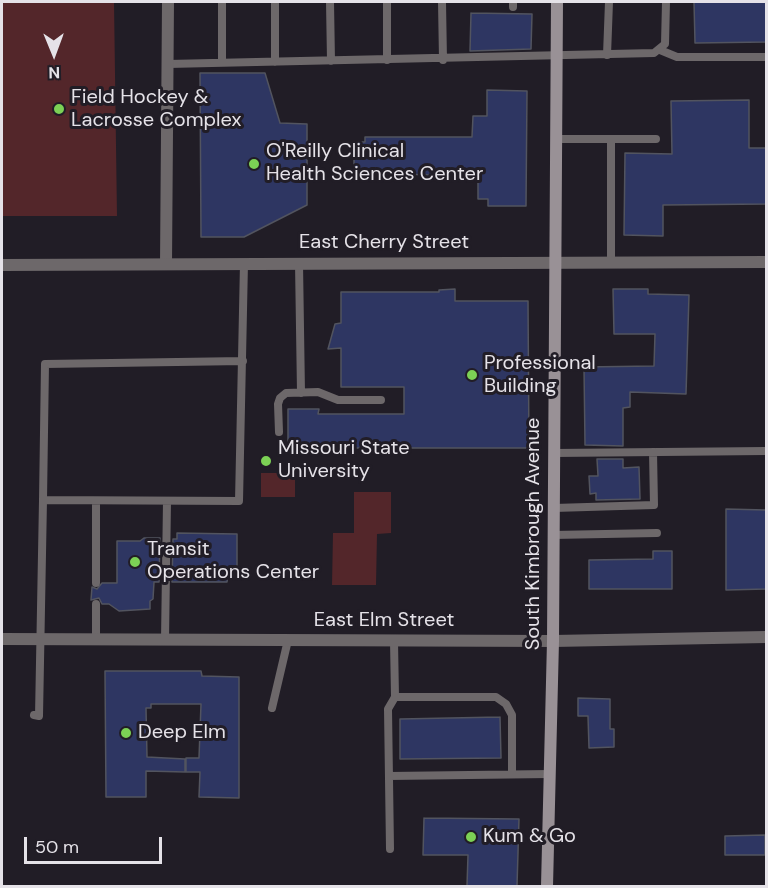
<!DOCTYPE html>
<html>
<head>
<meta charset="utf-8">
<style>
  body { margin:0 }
  #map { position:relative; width:768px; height:888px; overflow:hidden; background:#211d26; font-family:"DM Sans",sans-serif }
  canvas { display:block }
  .frame { position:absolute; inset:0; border:3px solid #e5e2e8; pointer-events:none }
  .north { position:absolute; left:24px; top:24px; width:60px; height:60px; -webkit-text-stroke:4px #211d26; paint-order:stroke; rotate:179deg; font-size:16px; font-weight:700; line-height:24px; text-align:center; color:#e5e2e8 }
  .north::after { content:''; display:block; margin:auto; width:21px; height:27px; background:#e5e2e8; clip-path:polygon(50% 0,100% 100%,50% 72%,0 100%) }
  .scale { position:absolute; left:24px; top:837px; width:138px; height:27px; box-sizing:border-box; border:3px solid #e5e2e8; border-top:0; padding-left:8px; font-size:18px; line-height:21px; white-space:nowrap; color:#e5e2e8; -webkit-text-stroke:4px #211d26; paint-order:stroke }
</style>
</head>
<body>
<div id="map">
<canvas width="768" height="888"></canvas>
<div class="frame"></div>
<div class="north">N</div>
<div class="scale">50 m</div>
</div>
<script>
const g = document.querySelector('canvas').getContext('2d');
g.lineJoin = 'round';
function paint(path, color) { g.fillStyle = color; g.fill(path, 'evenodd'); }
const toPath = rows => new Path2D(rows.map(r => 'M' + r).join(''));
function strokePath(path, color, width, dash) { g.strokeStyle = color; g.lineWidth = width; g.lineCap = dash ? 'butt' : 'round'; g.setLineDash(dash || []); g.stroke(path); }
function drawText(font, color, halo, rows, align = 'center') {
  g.font = font + ' "DM Sans",sans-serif'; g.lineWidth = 6; g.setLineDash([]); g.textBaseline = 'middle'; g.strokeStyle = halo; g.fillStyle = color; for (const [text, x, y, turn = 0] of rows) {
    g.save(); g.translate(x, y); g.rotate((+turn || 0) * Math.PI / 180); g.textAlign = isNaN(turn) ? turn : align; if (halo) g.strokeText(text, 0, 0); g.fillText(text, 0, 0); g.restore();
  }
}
const green = toPath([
  [2,2,114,2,117,216,2,216],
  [261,473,295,473,295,497,261,497],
  [354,492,391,492,391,533,377,534,376,585,332,585,333,533,354,533]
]);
const building = toPath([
  [694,2,766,2,766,42,695,43,694,2],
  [471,13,532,14,531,49,470,51,471,13],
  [200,73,265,73,280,123,307,124,307,205,244,237,201,237,200,73],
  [487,90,527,91,526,206,488,206,488,199,478,199,478,177,354,172,354,142,365,142,365,137,472,137,473,116,487,116,487,90],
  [749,100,749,148,766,148,766,204,663,205,663,236,624,235,625,153,672,154,671,101,749,100],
  [455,289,455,301,528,301,529,448,288,448,288,409,319,409,318,414,404,414,404,387,341,387,341,348,328,349,335,324,341,323,341,292,439,292,439,290,455,289],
  [613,289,648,289,648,294,689,295,686,394,630,392,630,407,623,408,623,446,585,445,584,367,654,366,655,334,614,334,613,289],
  [597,459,623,459,623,468,639,467,640,499,596,500,596,493,590,494,589,476,598,476,597,459],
  [726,509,766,510,766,589,726,590,726,509],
  [177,533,237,534,237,575,228,575,227,582,172,582,173,539,177,539,177,533],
  [144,538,160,538,159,582,154,582,153,599,150,601,150,609,119,611,109,604,102,604,99,598,91,600,92,587,97,589,102,583,117,583,117,541,140,541,144,538],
  [653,551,672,551,672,589,589,589,589,560,653,559,653,551],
  [105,671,201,671,202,676,239,677,239,798,199,797,200,772,186,772,186,758,199,758,201,704,151,704,151,708,146,708,147,757,185,759,185,772,146,771,146,797,106,797,105,671],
  [578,698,610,699,610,729,614,729,614,747,589,748,588,716,578,716,578,698],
  [500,717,501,758,400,759,400,719,500,717],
  [424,818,519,819,517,886,467,886,468,855,423,855,424,818],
  [765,835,765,855,725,855,725,836,765,835]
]);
const service = toPath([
  [222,2,222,62],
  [275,2,275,62],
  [330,2,331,61],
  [442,2,443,60],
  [513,2,513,7],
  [660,50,677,57,766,57],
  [607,55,609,2],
  [387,60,387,2],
  [168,64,654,53,665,44,666,2],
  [556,139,656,139],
  [611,262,611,139],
  [299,263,301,393],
  [279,432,278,404,280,398,286,393,318,392,338,400,381,400],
  [554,453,766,451],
  [43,500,45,364,243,361],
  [554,508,654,505,653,452],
  [553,535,657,533],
  [96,583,96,501],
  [96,640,96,604],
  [165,640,167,501],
  [395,697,496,697,506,704,512,715,512,774],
  [272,708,288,640],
  [34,715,39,716,43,500,239,501,244,263],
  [389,776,550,774],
  [390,849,388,709,395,697,394,641]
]);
const minor = toPath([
  [166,264,168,2],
  [2,639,553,641,766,637]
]);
const tertiary = toPath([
  [2,265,766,262]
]);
const secondary = toPath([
  [547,886,553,641,557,2]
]);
const markers = [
  [59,109,6,"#7cd155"],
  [254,164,6,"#7cd155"],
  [472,375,6,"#7cd155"],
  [266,461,6,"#7cd155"],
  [135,562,6,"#7cd155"],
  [126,733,6,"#7cd155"],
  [471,837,6,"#7cd155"]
];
const poiNames = [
  ["Field Hockey &",71,98],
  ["Lacrosse Complex",71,121],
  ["O'Reilly Clinical",266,152],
  ["Health Sciences Center",266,175],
  ["Professional",484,364],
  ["Building",484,387],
  ["Missouri State",278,449],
  ["University",278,472],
  ["Transit",147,550],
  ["Operations Center",147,573],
  ["Deep Elm",138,733],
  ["Kum & Go",483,837]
];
const streetNames = [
  ["East Cherry Street",384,243],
  ["South Kimbrough Avenue",534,534,-90],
  ["East Elm Street",384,621]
];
paint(green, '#53262a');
paint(building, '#2e3662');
strokePath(building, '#52545f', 1.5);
strokePath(service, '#6d686a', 8);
strokePath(minor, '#6d686a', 12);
strokePath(tertiary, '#6d686a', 12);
strokePath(secondary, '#999196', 12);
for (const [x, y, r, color] of markers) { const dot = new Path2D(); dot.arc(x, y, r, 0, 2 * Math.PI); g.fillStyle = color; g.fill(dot); strokePath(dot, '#211d26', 2); }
drawText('20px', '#e5e2e8', '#211d26', poiNames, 'left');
drawText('20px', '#e5e2e8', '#211d26', streetNames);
</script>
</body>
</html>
